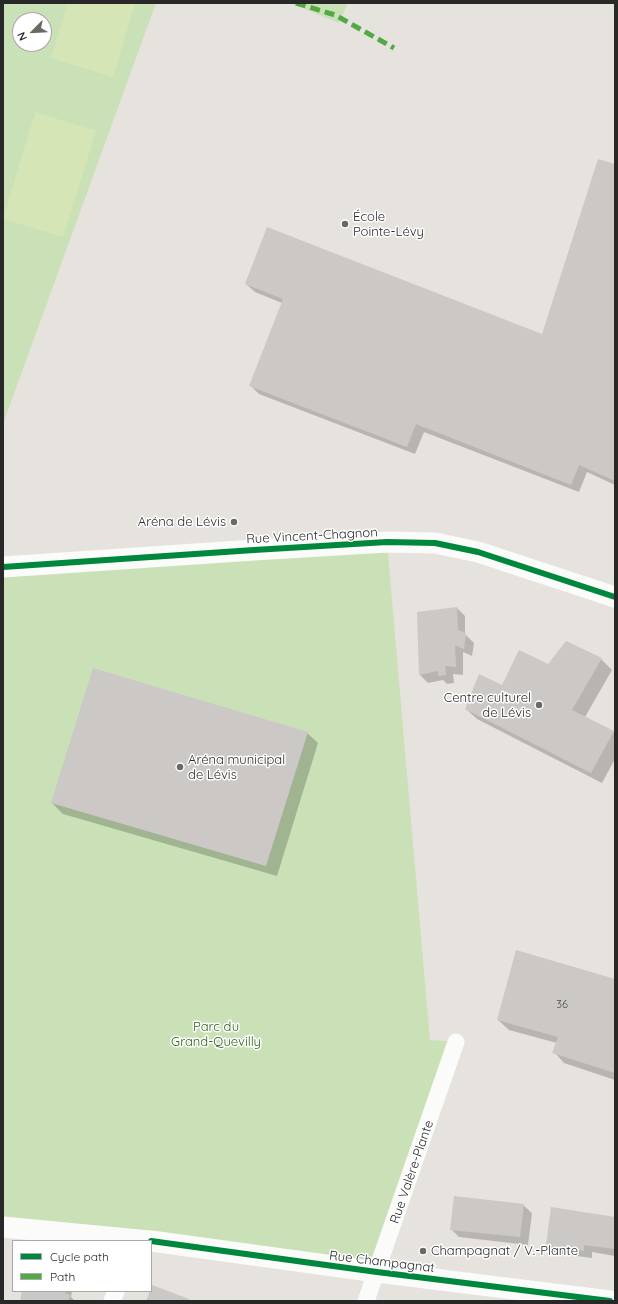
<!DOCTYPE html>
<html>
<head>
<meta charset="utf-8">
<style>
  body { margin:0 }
  #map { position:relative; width:618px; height:1304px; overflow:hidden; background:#e6e2de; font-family:Quicksand,sans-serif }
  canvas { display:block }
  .frame { position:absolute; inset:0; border:4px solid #282828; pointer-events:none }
  .legend { position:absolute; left:12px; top:1240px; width:140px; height:52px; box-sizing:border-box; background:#fff; border:1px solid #a9a9a9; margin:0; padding:5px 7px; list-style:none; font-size:12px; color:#282828 }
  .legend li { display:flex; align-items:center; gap:8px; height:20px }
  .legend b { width:20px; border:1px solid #a9a9a9 }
  .north { position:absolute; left:12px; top:12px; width:40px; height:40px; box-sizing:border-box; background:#fff; border:1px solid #a9a9a9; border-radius:50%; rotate:246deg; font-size:11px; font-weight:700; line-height:16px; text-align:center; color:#282828 }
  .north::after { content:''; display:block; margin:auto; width:14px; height:18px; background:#6a6968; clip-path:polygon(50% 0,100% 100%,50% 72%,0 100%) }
</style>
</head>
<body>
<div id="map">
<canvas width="618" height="1304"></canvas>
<div class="frame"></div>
<ul class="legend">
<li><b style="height:5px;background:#00873e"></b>Cycle path</li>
<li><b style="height:5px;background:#53aa44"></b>Path</li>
</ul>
<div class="north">N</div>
</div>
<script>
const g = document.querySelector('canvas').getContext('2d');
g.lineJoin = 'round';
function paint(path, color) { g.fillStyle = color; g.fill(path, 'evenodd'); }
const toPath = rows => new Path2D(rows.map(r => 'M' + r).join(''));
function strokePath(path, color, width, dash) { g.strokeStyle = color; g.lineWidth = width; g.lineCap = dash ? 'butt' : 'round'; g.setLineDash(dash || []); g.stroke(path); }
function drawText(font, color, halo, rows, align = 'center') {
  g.font = font + ' Quicksand,sans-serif'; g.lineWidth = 3; g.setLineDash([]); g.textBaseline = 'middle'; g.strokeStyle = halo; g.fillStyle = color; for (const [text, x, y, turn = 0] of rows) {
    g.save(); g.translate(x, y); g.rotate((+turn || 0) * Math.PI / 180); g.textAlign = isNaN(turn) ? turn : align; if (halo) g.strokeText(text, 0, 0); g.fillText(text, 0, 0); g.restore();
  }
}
const green = toPath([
  [3,3,156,3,3,424],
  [20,20,44,20,44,44,20,44],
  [290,3,348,3,339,23],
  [387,542,430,1040,456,1042,377,1272,3,1227,3,567]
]);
const pitch = toPath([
  [68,3,135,3,113,77,51,58],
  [35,112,96,131,63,237,3,219]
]);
const shadow = toPath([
  [615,165,615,485,587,472,579,492,424,432,415,454,259,394,250,385,282,303,255,292,246,284,543,335],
  [457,608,465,616,465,634,474,643,472,656,463,652,463,675,453,674,454,683,447,684,443,680,428,683,420,675,418,613],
  [601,659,612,670,585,717,615,733,615,759,602,783,477,719,466,709,502,686],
  [307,733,318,743,277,876,63,814,52,803],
  [615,980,615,1080,564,1063,554,1052,557,1043,509,1030,498,1020],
  [523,1205,532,1213,528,1245,459,1237,451,1229],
  [615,1218,615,1256,592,1252,592,1258,555,1253,547,1245],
  [23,1291,72,1291,71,1297,75,1301,21,1301]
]);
const building = toPath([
  [598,159,615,164,615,481,579,465,571,485,416,424,407,447,249,386,283,299,245,284,267,227,542,334],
  [457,607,458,630,466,633,464,649,455,645,456,667,445,666,446,675,438,676,438,671,419,675,417,612],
  [566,641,602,658,572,710,614,731,591,773,465,709,479,674,502,685,519,650,548,664],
  [93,668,308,732,266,866,51,803],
  [516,950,615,979,615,1073,552,1053,558,1037,497,1020],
  [454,1196,524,1204,520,1237,450,1230],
  [551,1207,615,1217,615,1249,584,1245,584,1251,546,1245],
  [152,1285,189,1299,188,1301,146,1301],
  [22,1291,66,1291,65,1293,70,1295,68,1301,20,1301]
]);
const minor = toPath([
  [112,1301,116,1291],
  [366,1301,456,1042]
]);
const tertiary = toPath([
  [3,567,254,550,387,542,435,543,478,552,615,597],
  [3,1227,149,1241],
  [151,1241,377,1272,610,1301]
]);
const quiet = toPath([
  [296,3,335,15,394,48]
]);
const cycleway = toPath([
  [3,567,254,550,387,542,435,543,478,552,615,597],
  [151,1241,377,1272,610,1301]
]);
const markers = [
  [345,224,4,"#6a6968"],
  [234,522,4,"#6a6968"],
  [539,705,4,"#6a6968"],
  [180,767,4,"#6a6968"],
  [423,1251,4,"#6a6968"]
];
const numberNames = [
  ["36",562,1005]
];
const poiNames = [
  ["École",353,217],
  ["Pointe-Lévy",353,232],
  ["Aréna de Lévis",226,522,"right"],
  ["Centre culturel",531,698,"right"],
  ["de Lévis",531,713,"right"],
  ["Aréna municipal",188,760],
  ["de Lévis",188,775],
  ["Champagnat / V.-Plante",431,1251]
];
const streetNames = [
  ["Rue Vincent-Chagnon",312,536,-3],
  ["Rue Valère-Plante",412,1172,-71],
  ["Rue Champagnat",382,1262,7]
];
const parkNames = [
  ["Parc du",216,1027],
  ["Grand-Quevilly",216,1042]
];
paint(green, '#cae1b7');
paint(pitch, '#d5e5b5');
paint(shadow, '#0003');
paint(building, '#cbc8c5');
strokePath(minor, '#fbfbfa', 17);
strokePath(tertiary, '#fbfbfa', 21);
strokePath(quiet, '#53aa44', 5, [10, 5]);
strokePath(cycleway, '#00873e', 6);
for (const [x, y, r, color] of markers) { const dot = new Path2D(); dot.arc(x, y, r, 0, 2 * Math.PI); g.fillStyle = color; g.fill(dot); strokePath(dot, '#fff', 1.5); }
drawText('11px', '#525251', null, numberNames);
drawText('13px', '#282828', '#fff', poiNames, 'left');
drawText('13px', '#282828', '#fff', streetNames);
drawText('13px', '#2d621b', '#fff', parkNames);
</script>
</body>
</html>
